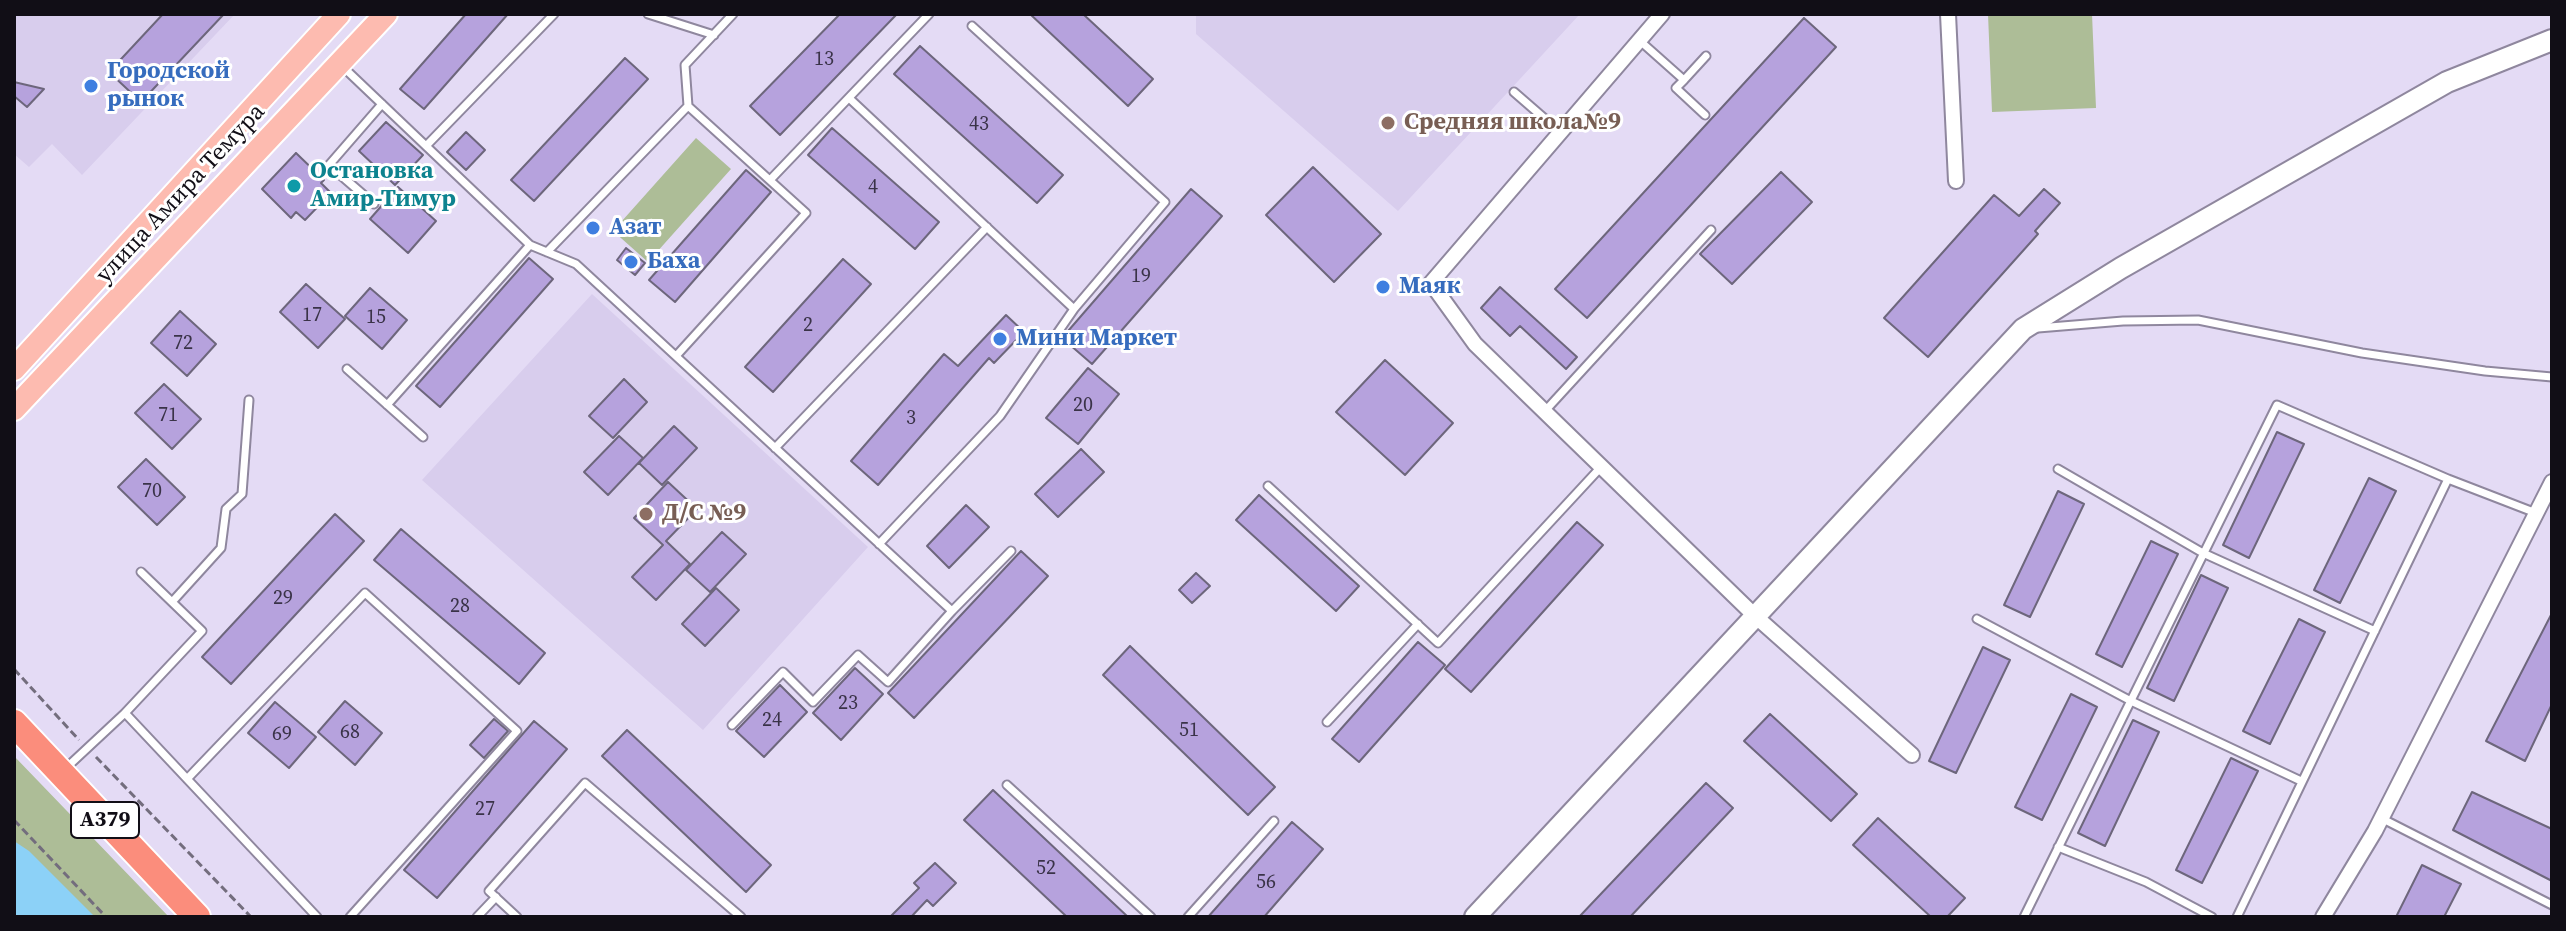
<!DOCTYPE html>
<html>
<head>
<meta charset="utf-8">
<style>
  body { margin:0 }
  #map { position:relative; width:2566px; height:931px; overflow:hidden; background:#e4dbf5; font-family:"Source Serif 4",serif }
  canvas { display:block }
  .frame { position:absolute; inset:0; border:16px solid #110e16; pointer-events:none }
</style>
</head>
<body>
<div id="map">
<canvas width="2566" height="931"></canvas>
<div class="frame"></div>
</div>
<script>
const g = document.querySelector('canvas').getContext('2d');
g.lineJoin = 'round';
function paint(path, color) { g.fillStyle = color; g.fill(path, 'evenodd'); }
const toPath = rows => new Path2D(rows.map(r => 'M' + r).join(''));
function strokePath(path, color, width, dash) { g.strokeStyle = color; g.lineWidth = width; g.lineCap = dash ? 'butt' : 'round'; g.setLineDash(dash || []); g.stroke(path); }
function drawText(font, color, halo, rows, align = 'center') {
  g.font = font + ' "Source Serif 4",serif'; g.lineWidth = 6; g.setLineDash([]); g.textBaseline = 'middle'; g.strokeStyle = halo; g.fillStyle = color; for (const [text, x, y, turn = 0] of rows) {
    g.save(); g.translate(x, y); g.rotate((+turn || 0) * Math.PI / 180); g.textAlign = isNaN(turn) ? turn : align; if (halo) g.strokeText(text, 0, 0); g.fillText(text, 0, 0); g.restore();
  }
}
const built = toPath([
  [14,14,235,14,82,175,52,144,29,167,14,154],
  [1196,14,1580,14,1398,211,1196,34],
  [592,294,868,547,703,730,422,480]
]);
const green = toPath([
  [1988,14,2092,14,2096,108,1992,112],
  [696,138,731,169,648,262,613,231],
  [14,756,169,917,14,917]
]);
const water = toPath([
  [14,841,29,851,95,917,14,917]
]);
const building = toPath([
  [163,14,224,14,141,102,109,72,163,14],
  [466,14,508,14,424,109,400,89,466,14],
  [840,14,897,14,780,135,750,106,840,14],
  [1030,14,1083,14,1153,79,1128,106,1030,14],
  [1804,18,1836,47,1587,318,1555,289,1804,18],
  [920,46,1063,175,1037,203,894,74,920,46],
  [625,58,648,79,534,201,511,180,625,58],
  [14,82,44,89,27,107,14,96,14,82],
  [386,122,423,155,395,185,359,151,386,122],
  [832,128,939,222,915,249,808,155,832,128],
  [466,132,485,150,466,170,447,152,466,132],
  [296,153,324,180,321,183,331,193,305,220,296,212,291,218,262,189,296,153],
  [1313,167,1381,234,1334,282,1266,215,1313,167],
  [746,170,771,192,675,302,649,280,746,170],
  [1781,172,1812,202,1732,284,1700,254,1781,172],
  [398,187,436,221,408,253,370,219,398,187],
  [1191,189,1222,216,1092,364,1062,338,1191,189],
  [2044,189,2060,203,2035,231,2038,234,1928,357,1884,318,1994,195,2019,216,2044,189],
  [626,248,645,263,635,275,617,260,626,248],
  [529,258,553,279,440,407,416,386,529,258],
  [843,259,871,284,773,392,745,367,843,259],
  [306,284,345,319,318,348,280,312,306,284],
  [1500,287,1577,357,1566,369,1520,326,1510,336,1481,308,1500,287],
  [370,288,407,320,382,349,345,316,370,288],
  [180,311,216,344,187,376,151,343,180,311],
  [1006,315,1024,332,994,363,989,358,878,485,851,461,944,354,958,366,1006,315],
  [1385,360,1453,423,1405,475,1336,412,1385,360],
  [1088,368,1119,394,1078,444,1046,418,1088,368],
  [624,379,647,402,613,438,589,416,624,379],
  [164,384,201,419,172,449,135,413,164,384],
  [674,426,697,448,662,485,639,463,674,426],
  [2277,432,2304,444,2249,558,2223,545,2277,432],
  [619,436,643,458,608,495,584,472,619,436],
  [1081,449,1104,472,1058,517,1035,494,1081,449],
  [146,459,185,497,157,525,118,487,146,459],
  [2369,478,2396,491,2340,603,2314,590,2369,478],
  [668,482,697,509,666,541,690,564,656,600,632,577,663,545,634,518,668,482],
  [2058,491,2084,504,2030,617,2004,605,2058,491],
  [1259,495,1359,586,1336,611,1236,520,1259,495],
  [966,505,989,527,949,568,927,546,966,505],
  [335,514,364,541,231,684,202,657,335,514],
  [1577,522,1603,545,1471,692,1445,669,1577,522],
  [401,529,545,653,519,684,374,560,401,529],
  [722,532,746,554,710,592,686,570,722,532],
  [2151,541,2178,554,2122,667,2096,654,2151,541],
  [1021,551,1048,576,914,718,888,693,1021,551],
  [1196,573,1210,586,1192,603,1179,590,1196,573],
  [2201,575,2228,588,2174,701,2147,688,2201,575],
  [716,588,739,610,705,646,682,624,716,588],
  [2552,613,2552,704,2525,761,2486,741,2552,613],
  [2299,619,2325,632,2270,744,2243,731,2299,619],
  [1418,642,1445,665,1359,762,1332,739,1418,642],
  [1130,646,1275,787,1248,815,1103,675,1130,646],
  [1983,647,2010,660,1956,773,1929,761,1983,647],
  [855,668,883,694,841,740,813,713,855,668],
  [780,685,807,712,764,757,736,731,780,685],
  [2071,694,2097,707,2042,820,2015,807,2071,694],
  [345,701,382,733,355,765,318,732,345,701],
  [275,702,316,737,289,768,248,733,275,702],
  [1770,714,1857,794,1831,821,1744,741,1770,714],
  [494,719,508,731,484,758,470,745,494,719],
  [2133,720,2159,732,2105,846,2078,833,2133,720],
  [534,721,567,749,437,898,404,870,534,721],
  [627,730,771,865,746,892,602,756,627,730],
  [2231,758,2258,771,2202,883,2176,870,2231,758],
  [1706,783,1733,808,1630,917,1579,917,1706,783],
  [993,790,1128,917,1067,917,964,820,993,790],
  [2472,792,2552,829,2552,881,2453,830,2472,792],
  [1878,818,1965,898,1947,917,1931,917,1853,845,1878,818],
  [1292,822,1323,849,1264,917,1208,917,1292,822],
  [935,863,956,883,933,906,927,900,911,917,890,917,919,888,914,883,935,863],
  [2422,865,2461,884,2444,917,2396,917,2422,865]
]);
const path = toPath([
  [14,669,79,740],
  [96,757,251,917],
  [14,820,106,917]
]);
const lane = toPath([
  [648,14,714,35],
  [1639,40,1684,80,1706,56],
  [342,66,530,245,387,405],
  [1684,80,1676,88,1705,115],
  [1514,92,1560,132],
  [849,98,1074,309],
  [688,106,685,65,733,14],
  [426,146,554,14],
  [770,180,929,14],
  [374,204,329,165,382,104],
  [530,245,576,264,952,611,1011,551],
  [547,252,688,106,806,213,676,356],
  [2038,328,2123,321,2198,320,2362,353,2485,371,2552,377],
  [347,369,423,437],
  [1545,411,1711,230],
  [775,448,987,227],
  [2058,469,2203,553,2375,631],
  [1268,486,1438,643,1601,467],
  [879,544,1000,416,1074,309,1165,202,972,26],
  [172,602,221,548,226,509,242,494,249,400],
  [1977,619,2131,701,2301,781],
  [125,713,202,631,141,572],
  [1327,722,1418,624],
  [732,725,783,672,813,702,858,655,888,682,952,611],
  [66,768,125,713,317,917],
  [187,779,365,593,517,731,350,917],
  [1007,785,1151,917],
  [2381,818,2552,905],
  [2058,847,2146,882,2212,917],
  [477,917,496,897],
  [517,917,489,891,585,783,741,917],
  [1188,917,1274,821],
  [2024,917,2277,405,2448,479,2536,513],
  [2237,917,2448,479]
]);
const street = toPath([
  [1662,14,1431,283,1475,344,1754,615,1912,755],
  [1948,14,1956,181],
  [2323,917,2375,831,2552,482]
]);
const secondary = toPath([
  [1475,917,2023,329,2121,268,2447,82,2552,40]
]);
const primary = toPath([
  [14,369,339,14],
  [14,409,386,14]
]);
const highway = toPath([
  [14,723,197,917]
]);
const markers = [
  [91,86,8,"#3f7fe0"],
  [1388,123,8,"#8d6e63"],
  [294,186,8,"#0f9aa8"],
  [593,228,8,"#3f7fe0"],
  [631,262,8,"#3f7fe0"],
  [1383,287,8,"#3f7fe0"],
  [1000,339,8,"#3f7fe0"],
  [646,514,8,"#8d6e63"]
];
const numberNames = [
  ["13",824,60],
  ["43",979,125],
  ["4",873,188],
  ["19",1141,277],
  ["17",312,316],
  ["15",376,318],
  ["2",808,326],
  ["72",183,344],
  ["20",1083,406],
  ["71",168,416],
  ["3",911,419],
  ["70",152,492],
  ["29",283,599],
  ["28",460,607],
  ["23",848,704],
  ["24",772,721],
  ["51",1189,731],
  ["68",350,733],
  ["69",282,735],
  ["27",485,810],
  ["52",1046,869],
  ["56",1266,883]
];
const shields = [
  [105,820,68]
];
const shieldNames = [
  ["A379",105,820]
];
const shopNames = [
  ["Городской",107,72],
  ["рынок",107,100],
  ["Азат",609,228],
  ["Баха",647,262],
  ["Маяк",1399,287],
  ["Мини Маркет",1016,339]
];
const educationNames = [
  ["Средняя школа№9",1404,123],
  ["Д/С №9",662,514]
];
const cultureNames = [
  ["Остановка",310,172],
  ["Амир-Тимур",310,200]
];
const streetNames = [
  ["улица Амира Темура",181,194,-47]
];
paint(built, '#d8cded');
paint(green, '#adbd97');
paint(water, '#8cd1f7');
paint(building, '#b6a2dd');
strokePath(building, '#6d667c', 2);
strokePath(lane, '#8f879e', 11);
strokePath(street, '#8f879e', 18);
strokePath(secondary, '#8f879e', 24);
strokePath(primary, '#fff', 26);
strokePath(highway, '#fff', 30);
strokePath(path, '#736d7d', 3, [8, 4]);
strokePath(lane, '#fff', 7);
strokePath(street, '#fff', 14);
strokePath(secondary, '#fff', 20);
strokePath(primary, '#fdbbb0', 22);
strokePath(highway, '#fb8d7c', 26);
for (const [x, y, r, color] of markers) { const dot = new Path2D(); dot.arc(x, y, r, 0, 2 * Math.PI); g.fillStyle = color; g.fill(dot); strokePath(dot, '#fff', 3); }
drawText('20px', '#3a3348', null, numberNames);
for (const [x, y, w] of shields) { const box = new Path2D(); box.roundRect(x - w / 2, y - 18, w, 36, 6); g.fillStyle = '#fff'; g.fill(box); strokePath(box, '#110e16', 2); }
drawText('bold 22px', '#110e16', null, shieldNames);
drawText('bold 24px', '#366cbe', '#fff', shopNames, 'left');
drawText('bold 24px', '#785e54', '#fff', educationNames, 'left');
drawText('bold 24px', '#0d838f', '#fff', cultureNames, 'left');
drawText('24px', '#110e16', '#fff', streetNames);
</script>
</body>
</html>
